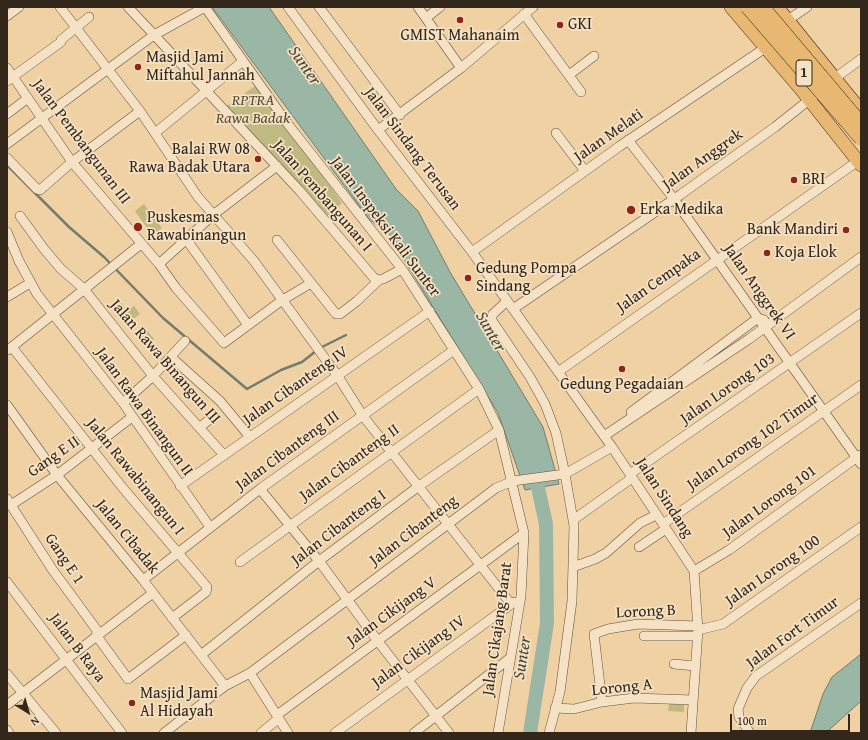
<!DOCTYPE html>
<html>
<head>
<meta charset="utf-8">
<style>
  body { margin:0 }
  #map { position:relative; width:868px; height:740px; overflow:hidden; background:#f0d1a4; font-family:"Gentium Book Plus",serif }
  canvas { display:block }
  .frame { position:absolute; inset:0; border:8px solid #33261a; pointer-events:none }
  .north { position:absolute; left:8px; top:692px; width:40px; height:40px; -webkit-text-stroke:3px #f5e1c4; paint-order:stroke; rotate:143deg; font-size:11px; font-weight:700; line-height:16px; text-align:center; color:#33261a }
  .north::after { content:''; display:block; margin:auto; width:14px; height:18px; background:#33261a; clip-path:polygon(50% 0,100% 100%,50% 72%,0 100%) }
  .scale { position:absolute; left:730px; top:714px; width:120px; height:18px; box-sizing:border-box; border:2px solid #33261a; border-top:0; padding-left:5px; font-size:12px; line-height:14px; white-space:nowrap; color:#33261a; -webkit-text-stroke:3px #f5e1c4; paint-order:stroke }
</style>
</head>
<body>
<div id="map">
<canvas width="868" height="740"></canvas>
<div class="frame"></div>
<div class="north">N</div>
<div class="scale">100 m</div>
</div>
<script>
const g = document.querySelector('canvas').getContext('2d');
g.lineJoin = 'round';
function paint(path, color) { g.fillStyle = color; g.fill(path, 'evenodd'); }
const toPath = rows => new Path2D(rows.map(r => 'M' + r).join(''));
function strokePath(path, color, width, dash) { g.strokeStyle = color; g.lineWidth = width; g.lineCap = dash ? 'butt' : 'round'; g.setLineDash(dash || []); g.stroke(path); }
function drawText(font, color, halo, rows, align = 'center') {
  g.font = font + ' "Gentium Book Plus",serif'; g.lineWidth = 3.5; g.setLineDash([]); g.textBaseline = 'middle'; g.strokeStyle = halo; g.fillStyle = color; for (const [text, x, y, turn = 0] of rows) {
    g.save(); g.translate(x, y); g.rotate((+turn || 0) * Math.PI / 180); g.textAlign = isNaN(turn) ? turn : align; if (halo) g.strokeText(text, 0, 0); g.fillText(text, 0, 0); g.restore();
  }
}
const green = toPath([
  [258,84,342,203,325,218,225,107],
  [144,204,162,228,152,235,135,211],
  [121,302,127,311,134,306,140,314,127,324,115,307],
  [147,330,154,339,146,345,139,336],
  [669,704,684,705,684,712,668,711]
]);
const water = toPath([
  [212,7,269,7,396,189,418,211,450,272,543,427,559,484,525,490,498,413,406,263,393,237,369,219,212,7],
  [861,654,861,701,829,730,828,733,810,733,823,694,832,677,861,654]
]);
const stream = toPath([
  [7,165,69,227,104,257,163,318,247,389,281,370,302,362,316,351],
  [320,348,346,335]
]);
const river = toPath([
  [530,733,547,623,546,524,534,469]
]);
const minor = toPath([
  [60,7,140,111,198,197,254,261,337,375,363,416,511,604],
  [128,7,299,190,374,278,379,280,383,279,402,269],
  [205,7,287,123,402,269,479,389,499,430,524,533,521,596,498,733],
  [288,7,378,130,472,252,513,309,612,447,694,571,698,630,691,733],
  [319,7,400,115],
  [418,7,461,68],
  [524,14,581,92],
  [7,16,19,7],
  [426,18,440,7],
  [788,20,807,7],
  [7,68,72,162,159,264,176,288,224,343,281,301,311,283],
  [569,75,594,56],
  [7,81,61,42,61,40,89,17],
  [831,81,861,59],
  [7,114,28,98],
  [378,130,461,68,533,7],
  [155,133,243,61],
  [556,133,585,171],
  [628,140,674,199,861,464],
  [7,144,154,35,205,7],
  [7,158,37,189,40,190,72,162,140,111],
  [20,216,44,249,61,269,84,289,153,376,223,454],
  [7,232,19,261,37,294,123,403,210,527],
  [186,239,248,325],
  [277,240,336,314,340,314,357,301,379,280],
  [472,252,620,146,765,48],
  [159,264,213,215,277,166],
  [7,297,30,283],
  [507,301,493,314,491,319,530,377,545,404,556,433,565,474,574,526,572,601,560,692,549,733],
  [513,309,680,195,775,127,814,96],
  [12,347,122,487,207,587,206,592,172,618],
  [8,350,141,244],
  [171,357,220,401,249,436],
  [558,372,858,161],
  [123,403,153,376,185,341],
  [7,405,57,475,143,580,225,686],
  [631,412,758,318,764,320],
  [200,427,214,416],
  [604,436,749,339,861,257],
  [630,474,861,313],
  [180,486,430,311],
  [260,489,319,561,377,640,449,733],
  [7,499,52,569,99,633],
  [11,505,57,475,132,417],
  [573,520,632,478],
  [663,524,861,385],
  [639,547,666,529],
  [240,562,479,389],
  [573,567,595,559,606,553,640,523,656,515],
  [694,571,729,550,860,455],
  [143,580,260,489,454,350],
  [7,582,122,733],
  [698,630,723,624,861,527],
  [96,635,128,679,186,635],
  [644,636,697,636],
  [201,655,319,561,419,486,499,430],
  [674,664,695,666],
  [250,673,288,733],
  [7,674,56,733],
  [602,702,594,634,608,629,638,624,698,626],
  [7,705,153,593],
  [555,708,574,709,602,702,634,698,693,700],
  [277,715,524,533],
  [7,730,9,733],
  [164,733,225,686,250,673,496,488,513,481,565,474,612,447],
  [261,733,279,718],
  [335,733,514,602],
  [414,733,510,658],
  [750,733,739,717,738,709,747,688,756,676,861,603]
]);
const highway = toPath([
  [731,7,800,88,861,165],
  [777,7,861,111]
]);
const highwayBridge = toPath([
  [747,7,861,139],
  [763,7,861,123]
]);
const markers = [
  [460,20,4,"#8f2418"],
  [560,25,4,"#8f2418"],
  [138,67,4,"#8f2418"],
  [258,159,4,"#8f2418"],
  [794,180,4,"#8f2418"],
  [631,210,5,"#8f2418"],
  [138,227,5,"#8f2418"],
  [846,230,4,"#8f2418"],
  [767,253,4,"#8f2418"],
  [468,278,4,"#8f2418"],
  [622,369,4,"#8f2418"],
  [132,703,4,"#8f2418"]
];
const shields = [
  [804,73,16]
];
const shieldNames = [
  ["1",804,73]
];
const poiNames = [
  ["GKI",568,25],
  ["GMIST Mahanaim",460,36,"center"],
  ["Masjid Jami",146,58],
  ["Miftahul Jannah",146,76],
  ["Balai RW 08",250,150,"right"],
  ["Rawa Badak Utara",250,168,"right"],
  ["BRI",802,180],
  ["Erka Medika",640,210],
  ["Puskesmas",147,218],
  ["Rawabinangun",147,236],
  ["Bank Mandiri",838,230,"right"],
  ["Koja Elok",775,253],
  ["Gedung Pompa",476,269],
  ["Sindang",476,287],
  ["Gedung Pegadaian",622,385,"center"],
  ["Masjid Jami",140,694],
  ["Al Hidayah",140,712]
];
const parkNames = [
  ["RPTRA",253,101],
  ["Rawa Badak",253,119]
];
const streetNames = [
  ["Jalan Melati",609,136,-35],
  ["Jalan Pembangunan III",81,142,53],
  ["Jalan Sindang Terusan",412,149,53],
  ["Jalan Anggrek",703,160,-35],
  ["Jalan Pembangunan I",322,196,49],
  ["Jalan Inspeksi Kali Sunter",385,227,53],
  ["Jalan Cempaka",659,281,-35],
  ["Jalan Anggrek VI",759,292,55],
  ["Jalan Rawa Binangun III",165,362,49],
  ["Jalan Cibanteng IV",296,386,-35],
  ["Jalan Lorong 103",728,389,-35],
  ["Jalan Rawa Binangun II",144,412,54],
  ["Jalan Lorong 102 Timur",753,442,-35],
  ["Jalan Cibanteng III",288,451,-36],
  ["Gang E II",54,457,-35],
  ["Jalan Cibanteng II",350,463,-36],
  ["Jalan Rawabinangun I",135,477,51],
  ["Jalan Sindang",664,498,57],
  ["Jalan Lorong 101",770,502,-36],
  ["Jalan Cibanteng I",339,528,-37],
  ["Jalan Cibanteng",414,531,-37],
  ["Jalan Cibadak",127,537,51],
  ["Gang E 1",64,559,56],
  ["Jalan Lorong 100",773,571,-35],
  ["Jalan Cikijang V",392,612,-36],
  ["Lorong B",646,612,-3],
  ["Jalan Cikajang Barat",498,629,-82],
  ["Jalan Fort Timur",793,633,-36],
  ["Jalan B Raya",77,648,53],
  ["Jalan Cikijang IV",419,652,-36],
  ["Lorong A",622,688,-6]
];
const waterNames = [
  ["Sunter",304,66,55],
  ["Sunter",490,332,60],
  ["Sunter",523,658,-81]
];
paint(green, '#c0b981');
paint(water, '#9ab7a5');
strokePath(water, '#717d6d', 1);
strokePath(stream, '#717d6d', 2.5);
strokePath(river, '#9ab7a5', 14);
strokePath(minor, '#62513c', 10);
strokePath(highway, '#33261a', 14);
strokePath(minor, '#f5e1c4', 9);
strokePath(highway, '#e8b872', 13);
strokePath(highwayBridge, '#33261a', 14, []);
strokePath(highwayBridge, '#e8b872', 13);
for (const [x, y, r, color] of markers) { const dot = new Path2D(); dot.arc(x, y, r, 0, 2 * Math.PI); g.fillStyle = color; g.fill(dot); strokePath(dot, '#f5e1c4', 1.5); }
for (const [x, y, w] of shields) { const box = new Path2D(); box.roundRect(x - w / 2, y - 13, w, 26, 3); g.fillStyle = '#f5e1c4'; g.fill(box); strokePath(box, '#33261a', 1); }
drawText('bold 15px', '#33261a', null, shieldNames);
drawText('16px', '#33261a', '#f5e1c4', poiNames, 'left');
drawText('italic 16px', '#564b34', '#f5e1c4', parkNames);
drawText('16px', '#33261a', '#f5e1c4', streetNames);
drawText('italic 17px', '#4d4a3d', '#f5e1c4', waterNames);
</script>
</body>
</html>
